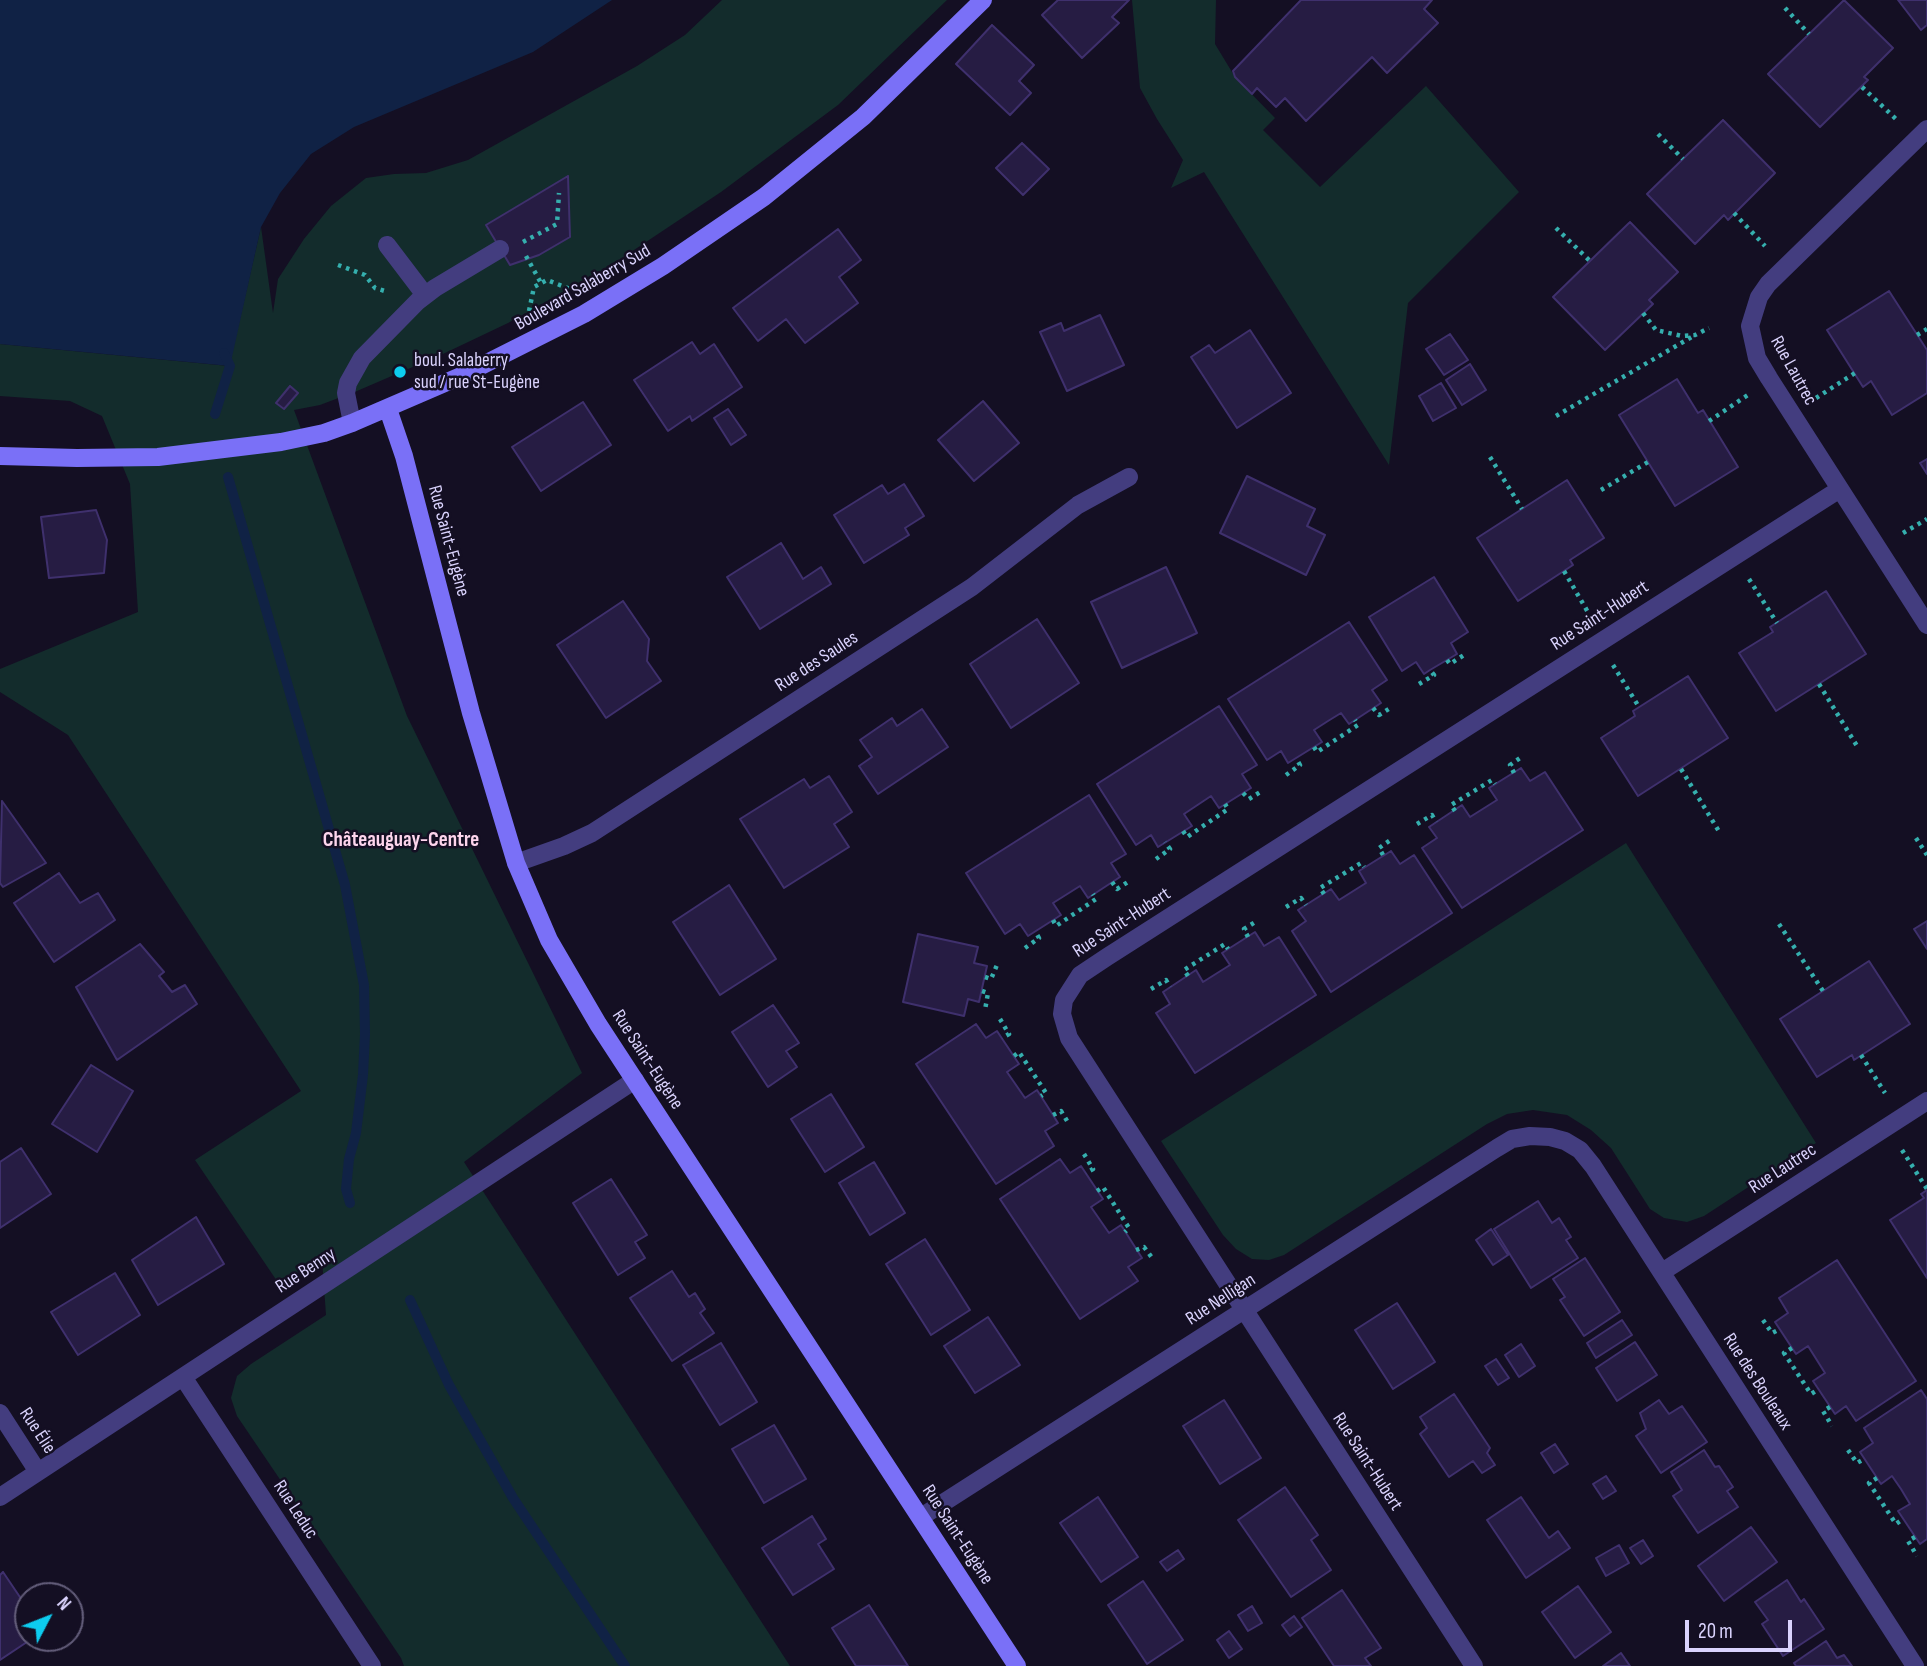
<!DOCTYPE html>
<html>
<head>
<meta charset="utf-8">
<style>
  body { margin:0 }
  #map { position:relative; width:1927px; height:1666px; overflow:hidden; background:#140f23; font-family:"Sofia Sans Condensed",sans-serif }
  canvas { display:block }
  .north { position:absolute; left:14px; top:1582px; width:70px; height:70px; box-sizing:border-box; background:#140f23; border:2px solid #635d7a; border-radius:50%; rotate:48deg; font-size:19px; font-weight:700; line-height:28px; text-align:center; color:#dad3fd }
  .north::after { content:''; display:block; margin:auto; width:24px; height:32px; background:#0dccef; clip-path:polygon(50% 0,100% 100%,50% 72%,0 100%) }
  .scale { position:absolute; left:1685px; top:1620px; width:107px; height:32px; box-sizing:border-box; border:4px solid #dad3fd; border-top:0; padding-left:9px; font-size:21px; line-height:24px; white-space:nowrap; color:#dad3fd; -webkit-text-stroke:5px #140f23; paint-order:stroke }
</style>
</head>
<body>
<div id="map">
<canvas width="1927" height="1666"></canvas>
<div class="north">N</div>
<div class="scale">20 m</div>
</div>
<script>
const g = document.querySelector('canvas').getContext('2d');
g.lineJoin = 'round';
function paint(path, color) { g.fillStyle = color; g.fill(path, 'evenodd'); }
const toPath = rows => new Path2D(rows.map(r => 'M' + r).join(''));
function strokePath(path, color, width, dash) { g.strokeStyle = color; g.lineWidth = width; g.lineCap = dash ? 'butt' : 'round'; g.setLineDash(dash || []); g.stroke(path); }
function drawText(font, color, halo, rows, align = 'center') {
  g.font = font + ' "Sofia Sans Condensed",sans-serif'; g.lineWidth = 5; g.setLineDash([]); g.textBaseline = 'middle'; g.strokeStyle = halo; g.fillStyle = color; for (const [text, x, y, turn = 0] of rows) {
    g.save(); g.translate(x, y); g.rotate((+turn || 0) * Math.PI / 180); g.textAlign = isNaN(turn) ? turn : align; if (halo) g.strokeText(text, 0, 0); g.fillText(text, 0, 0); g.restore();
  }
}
const green = toPath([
  [722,0,947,0,838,105,721,192,607,268,508,323,445,353,357,391,320,405,294,410,407,716,582,1073,464,1162,790,1666,404,1666,401,1658,237,1416,231,1398,237,1376,251,1364,326,1315,322,1259,279,1284,195,1160,301,1091,68,735,0,692,0,669,138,612,130,484,102,416,70,401,0,396,0,344,229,366,261,227,273,313,278,279,304,239,331,206,366,178,394,174,426,173,468,160,637,66,685,35],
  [1132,0,1216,0,1215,44,1235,77,1275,118,1263,130,1320,187,1426,86,1519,192,1408,303,1389,465,1204,172,1171,188,1183,160,1157,119,1140,88],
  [1626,843,1816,1143,1704,1216,1687,1222,1664,1218,1650,1209,1611,1148,1591,1130,1567,1115,1533,1110,1507,1114,1487,1124,1284,1255,1269,1260,1252,1259,1236,1249,1223,1235,1161,1141]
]);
const water = toPath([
  [0,0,612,0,533,52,354,127,311,154,280,193,261,227,230,366,0,344]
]);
const stream = toPath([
  [215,414,230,366,224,353],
  [228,477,345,885,364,985,365,1034,363,1075,356,1133,349,1159,346,1189,350,1203],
  [410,1300,449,1385,513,1498,625,1666]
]);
const building = toPath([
  [1058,0,1129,0,1112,17,1119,23,1082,58,1042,15,1058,0],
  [1301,0,1432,0,1424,9,1438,23,1387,73,1372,57,1306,121,1285,98,1276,107,1257,88,1252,94,1235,77,1233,71,1301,0],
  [1844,0,1893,48,1864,77,1868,80,1820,127,1768,74,1844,0],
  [1898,0,1927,0,1927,25,1921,30,1898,0],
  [992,25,1034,65,1019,81,1031,93,1010,115,956,64,992,25],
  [1723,120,1775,173,1728,220,1724,215,1695,244,1647,194,1723,120],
  [1022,143,1049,169,1023,195,996,168,1022,143],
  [568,176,570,237,539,255,510,265,486,225,568,176],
  [1630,222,1678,272,1649,300,1653,304,1605,350,1553,297,1630,222],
  [838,229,861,260,839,277,858,303,805,343,786,319,758,341,733,308,838,229],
  [1889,291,1927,350,1927,393,1892,415,1871,381,1863,387,1827,330,1889,291],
  [1100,315,1124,365,1067,391,1040,332,1061,323,1064,331,1100,315],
  [1250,330,1291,393,1237,428,1191,357,1209,345,1215,353,1250,330],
  [1450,334,1468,360,1444,375,1426,349,1450,334],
  [692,342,700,354,714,344,742,387,692,421,690,416,668,431,634,380,692,342],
  [1470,364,1486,390,1462,405,1446,380,1470,364],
  [1677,379,1698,413,1703,410,1738,467,1675,506,1619,415,1677,379],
  [1441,383,1456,408,1433,421,1419,396,1441,383],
  [290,386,298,393,284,409,276,403,290,386],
  [983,401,1019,443,974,481,938,440,983,401],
  [583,402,611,445,541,491,512,447,583,402],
  [728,409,746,435,731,445,714,418,728,409],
  [1927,459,1927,474,1920,463,1927,459],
  [1247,476,1315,509,1307,526,1325,535,1306,575,1220,533,1247,476],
  [1567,480,1604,538,1570,560,1573,565,1518,601,1477,538,1567,480],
  [904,484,924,516,905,528,909,535,864,563,834,515,882,485,888,494,904,484],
  [96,510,107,540,104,573,49,578,41,517,96,510],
  [781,543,803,579,821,567,831,584,760,629,727,577,781,543],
  [1166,567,1197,633,1122,668,1091,602,1166,567],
  [1434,577,1468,632,1451,643,1457,654,1430,670,1424,674,1416,662,1402,671,1369,617,1434,577],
  [1826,591,1866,654,1776,711,1739,653,1773,632,1770,627,1826,591],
  [623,601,649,639,647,661,661,681,606,718,557,645,623,601],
  [1037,619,1079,683,1011,728,970,664,1037,619],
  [1349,622,1387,680,1372,690,1381,703,1349,724,1341,713,1328,721,1314,730,1322,742,1288,763,1281,751,1267,760,1228,699,1349,622],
  [1688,676,1728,738,1638,796,1601,738,1635,716,1633,711,1688,676],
  [1219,706,1257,765,1242,774,1251,788,1219,808,1211,796,1184,814,1192,826,1158,847,1151,835,1136,845,1097,784,1219,706],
  [922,709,948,747,878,794,859,766,872,757,860,740,892,718,897,726,922,709],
  [1521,768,1530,781,1545,772,1583,830,1462,908,1422,848,1437,838,1429,827,1462,805,1470,817,1497,800,1489,788,1521,768],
  [829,776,852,812,834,824,849,847,784,888,740,819,804,779,810,788,829,776],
  [1089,795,1126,854,1111,863,1120,877,1088,898,1080,886,1053,903,1061,915,1028,936,1020,924,1005,934,966,873,1089,795],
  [2,801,46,863,3,887,0,883,2,801],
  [1391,851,1400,864,1414,855,1452,913,1331,992,1292,931,1306,921,1298,910,1331,889,1339,900,1366,883,1359,871,1391,851],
  [59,873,80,903,98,893,115,920,54,962,14,903,59,873],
  [729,885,776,959,720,995,673,922,729,885],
  [1927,921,1927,949,1914,929,1927,921],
  [1255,932,1264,946,1279,937,1316,995,1195,1073,1156,1013,1170,1004,1163,992,1196,970,1203,982,1230,965,1222,953,1255,932],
  [918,934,978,947,974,963,987,966,979,1002,968,999,964,1016,903,1002,918,934],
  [140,944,164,972,159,976,172,992,185,985,197,1004,117,1060,76,987,140,944],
  [1869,961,1910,1024,1854,1060,1852,1055,1817,1077,1780,1019,1869,961],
  [773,1005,799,1043,786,1051,797,1067,768,1087,732,1032,773,1005],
  [976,1024,986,1038,997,1031,1019,1064,1007,1072,1025,1098,1037,1090,1058,1123,1045,1131,1054,1146,996,1184,916,1064,976,1024],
  [91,1065,133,1091,97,1152,52,1124,91,1065],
  [831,1094,864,1147,825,1172,791,1119,831,1094],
  [21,1148,51,1194,0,1228,0,1162,21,1148],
  [1060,1159,1070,1173,1081,1166,1103,1199,1091,1207,1109,1233,1121,1225,1142,1258,1128,1267,1138,1281,1080,1319,1000,1199,1060,1159],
  [874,1162,905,1213,870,1235,839,1183,874,1162],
  [611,1179,647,1235,635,1242,645,1258,618,1275,573,1203,611,1179],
  [1927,1190,1927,1278,1890,1220,1924,1198,1921,1194,1927,1190],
  [1538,1201,1552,1223,1559,1218,1571,1237,1566,1240,1578,1258,1531,1288,1494,1229,1538,1201],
  [196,1217,224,1264,158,1305,132,1260,196,1217],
  [1491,1229,1508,1255,1493,1265,1476,1240,1491,1229],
  [925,1239,970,1310,931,1335,886,1264,925,1239],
  [1585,1258,1620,1312,1584,1336,1560,1300,1565,1297,1553,1279,1585,1258],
  [1837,1260,1916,1381,1856,1421,1846,1406,1835,1414,1813,1381,1825,1373,1808,1346,1796,1354,1775,1322,1788,1313,1779,1298,1837,1260],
  [672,1271,689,1297,695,1293,705,1309,700,1313,714,1333,672,1361,630,1298,672,1271],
  [115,1273,140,1315,78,1355,51,1312,115,1273],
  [1397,1303,1435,1362,1393,1389,1355,1330,1397,1303],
  [988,1317,1020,1365,975,1393,944,1346,988,1317],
  [1622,1320,1632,1335,1596,1358,1587,1343,1622,1320],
  [1635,1342,1657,1375,1617,1401,1596,1368,1635,1342],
  [721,1343,757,1402,720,1425,683,1365,721,1343],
  [1521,1344,1535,1366,1519,1377,1505,1355,1521,1344],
  [1496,1359,1509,1378,1498,1385,1485,1366,1496,1359],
  [1921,1390,1927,1399,1927,1539,1920,1544,1898,1511,1910,1504,1901,1489,1892,1476,1881,1484,1860,1452,1873,1443,1864,1428,1921,1390],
  [1454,1394,1490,1448,1487,1453,1495,1465,1482,1473,1473,1461,1449,1477,1420,1434,1427,1428,1420,1417,1454,1394],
  [1224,1400,1261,1458,1220,1484,1183,1426,1224,1400],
  [1659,1400,1669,1414,1682,1406,1707,1442,1661,1473,1636,1436,1646,1429,1640,1413,1659,1400],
  [774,1425,806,1479,764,1503,732,1449,774,1425],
  [1555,1444,1568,1464,1554,1473,1541,1453,1555,1444],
  [1704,1450,1715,1467,1719,1466,1733,1487,1727,1491,1738,1507,1698,1533,1673,1496,1682,1490,1671,1472,1704,1450],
  [1606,1476,1616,1491,1603,1499,1593,1484,1606,1476],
  [1285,1487,1318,1535,1311,1540,1331,1570,1291,1597,1238,1520,1285,1487],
  [1098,1497,1138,1557,1101,1582,1060,1523,1098,1497],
  [1521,1497,1549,1538,1558,1531,1570,1548,1526,1578,1487,1520,1521,1497],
  [812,1516,826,1539,818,1544,834,1569,793,1595,762,1548,812,1516],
  [1751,1527,1777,1562,1724,1601,1698,1566,1751,1527],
  [1643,1540,1653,1556,1641,1564,1630,1548,1643,1540],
  [1619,1545,1629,1563,1606,1576,1596,1558,1619,1545],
  [1178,1550,1184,1559,1167,1571,1160,1562,1178,1550],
  [3,1572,28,1609,28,1638,33,1638,0,1660,0,1575,3,1572],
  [1787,1580,1801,1602,1804,1599,1824,1629,1783,1656,1762,1624,1768,1620,1755,1602,1787,1580],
  [1143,1581,1183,1640,1147,1664,1108,1605,1143,1581],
  [1578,1586,1611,1632,1575,1658,1542,1612,1578,1586],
  [1342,1590,1381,1648,1365,1658,1371,1666,1334,1666,1302,1618,1342,1590],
  [869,1605,908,1666,856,1666,832,1628,869,1605],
  [1252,1606,1262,1623,1248,1631,1238,1615,1252,1606],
  [1294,1616,1302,1627,1290,1636,1282,1625,1294,1616],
  [1229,1631,1242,1649,1229,1658,1217,1640,1229,1631],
  [1826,1641,1837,1658,1844,1655,1852,1666,1796,1666,1794,1663,1826,1641],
  [1621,1653,1630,1666,1603,1666,1621,1653]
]);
const path = toPath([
  [1785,8,1809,34],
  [1862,87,1896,119],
  [1658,134,1683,159],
  [1734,213,1765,246],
  [1556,228,1590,261],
  [523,242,557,224,559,193],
  [526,256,541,283],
  [338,265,365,275,375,288,388,292],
  [529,311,534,287,547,280,570,289],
  [1643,313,1656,330,1682,336,1695,335,1709,328],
  [1917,335,1927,329],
  [1816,398,1855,373],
  [1556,416,1695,335],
  [1709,421,1748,395],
  [1490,457,1522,509],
  [1601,490,1648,462],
  [1903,533,1927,519],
  [1564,571,1589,614],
  [1749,579,1777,623],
  [1447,660,1450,664,1464,655],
  [1613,665,1639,707],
  [1419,684,1434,675,1430,670],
  [1819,684,1857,746],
  [1373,708,1379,715,1392,707],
  [1314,747,1317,752,1358,725,1355,720],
  [1681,769,1720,833],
  [1514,773,1510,765,1523,756],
  [1286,775,1300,765,1296,758],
  [1243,793,1249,799,1262,791],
  [1455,811,1451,805,1492,780,1495,784],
  [1417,824,1432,815,1436,822],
  [1183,831,1187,837,1228,809,1225,804],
  [1916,838,1927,855],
  [1383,855,1379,848,1392,839],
  [1156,859,1170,849,1165,842],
  [1112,882,1117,889,1131,880],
  [1324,894,1320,888,1361,863,1364,867],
  [1286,907,1301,898,1306,905],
  [1053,920,1056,926,1096,899,1093,894],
  [1779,924,1823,991],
  [1248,937,1244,929,1257,921],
  [1025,948,1039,938,1035,931],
  [1188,976,1184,970,1225,944,1228,949],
  [985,977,991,979,997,965],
  [1151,989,1166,980,1170,987],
  [982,991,988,993,985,1010],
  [1000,1019,1009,1034,1002,1038],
  [1861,1055,1885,1093],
  [1014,1056,1019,1052,1046,1093,1041,1096],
  [1053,1115,1061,1111,1069,1124],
  [1902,1150,1927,1189],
  [1084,1154,1093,1169,1086,1173],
  [1097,1191,1103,1187,1129,1228,1125,1232],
  [1136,1250,1144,1247,1153,1259],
  [1763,1320,1772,1333,1780,1329],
  [1792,1348,1784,1353,1811,1394,1819,1389],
  [1830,1407,1823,1411,1832,1426],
  [1848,1450,1857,1463,1864,1459],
  [1877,1478,1869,1483,1896,1524,1903,1519],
  [1915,1537,1908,1541,1917,1556]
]);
const lane = toPath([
  [387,245,425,295],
  [352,423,346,393,348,383,362,358,418,301,435,288,500,249]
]);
const street = toPath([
  [1927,129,1768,284,1759,297,1750,326,1757,358,1769,378,1927,625],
  [516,863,564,846,592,833,972,587,1078,505,1129,477],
  [1662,1272,1927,1101],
  [183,1377,372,1666],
  [0,1413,38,1472],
  [0,1497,635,1080],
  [921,1517,1497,1148,1512,1139,1530,1136,1550,1137,1565,1141,1580,1150,1593,1166,1915,1666],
  [1474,1666,1069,1038,1062,1014,1064,1000,1080,975,1107,957,1840,489]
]);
const secondary = toPath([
  [388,409,404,456,471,713,516,863,549,940,598,1024,1017,1666],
  [0,456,77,458,158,457,281,442,324,433,352,423,461,376,584,314,663,266,764,197,863,117,983,0]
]);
const markers = [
  [400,372,7,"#0dccef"]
];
const streetNames = [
  ["Boulevard Salaberry Sud",583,288,-30],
  ["Rue Lautrec",1793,371,61],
  ["Rue Saint-Eugène",448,541,75],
  ["Rue Saint-Hubert",1600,616,-33],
  ["Rue des Saules",817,662,-33],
  ["Rue Saint-Hubert",1122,923,-33],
  ["Rue Saint-Eugène",647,1060,57],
  ["Rue Lautrec",1783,1169,-33],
  ["Rue Benny",306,1271,-33],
  ["Rue Nelligan",1221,1300,-33],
  ["Rue des Bouleaux",1757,1382,57],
  ["Rue Élie",37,1431,57],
  ["Rue Saint-Hubert",1367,1462,57],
  ["Rue Leduc",295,1510,57],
  ["Rue Saint-Eugène",957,1535,57]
];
const poiNames = [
  ["boul. Salaberry",414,361],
  ["sud / rue St-Eugène",414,383]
];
const neighbourhoodNames = [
  ["Châteauguay-Centre",401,841]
];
paint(green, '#132c2c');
paint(water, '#102245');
strokePath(stream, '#102245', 10);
paint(building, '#261c43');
strokePath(building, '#3f306d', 2);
strokePath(path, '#35afae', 4.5, [3.5, 5]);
strokePath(lane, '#433d7f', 18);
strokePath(street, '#433d7f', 18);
strokePath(secondary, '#7a70f7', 18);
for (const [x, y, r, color] of markers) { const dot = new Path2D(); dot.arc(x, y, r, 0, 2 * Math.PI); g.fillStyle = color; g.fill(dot); strokePath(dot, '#140f23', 2.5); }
drawText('19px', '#dad3fd', '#140f23', streetNames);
drawText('19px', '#dad3fd', '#140f23', poiNames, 'left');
drawText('bold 21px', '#fdd5ec', '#140f23', neighbourhoodNames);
</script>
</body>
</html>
